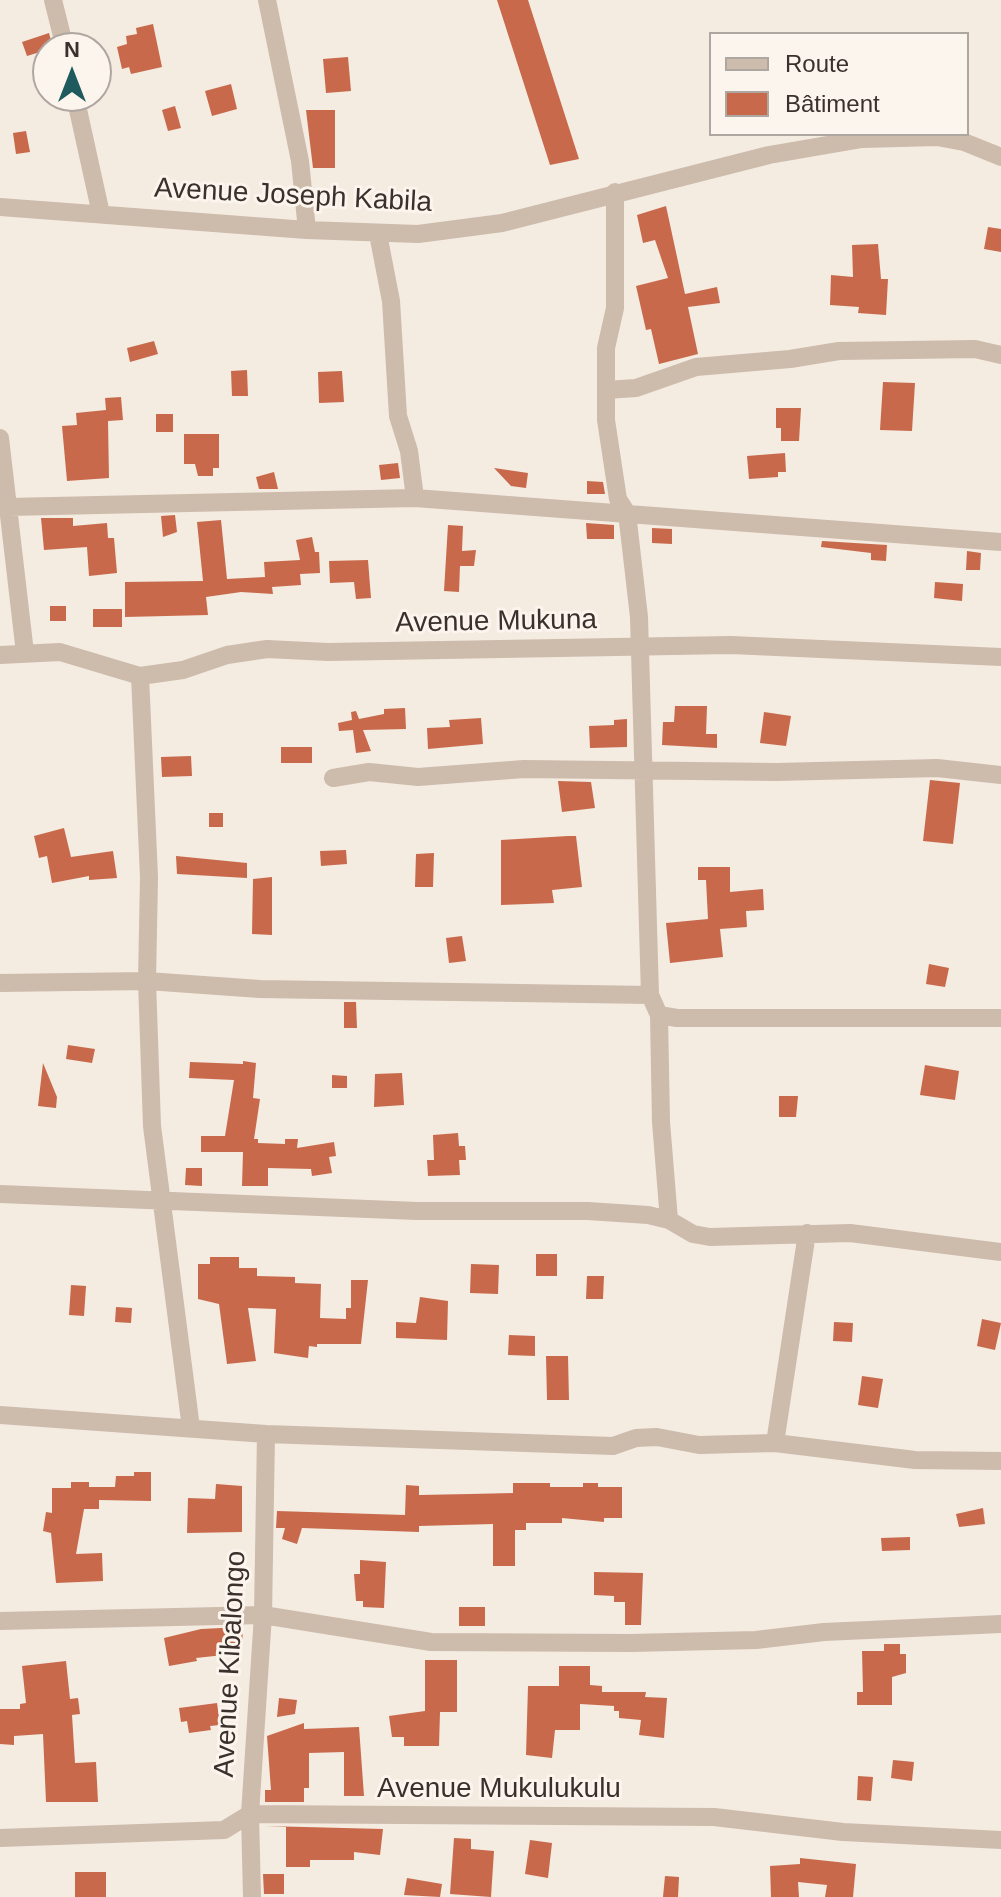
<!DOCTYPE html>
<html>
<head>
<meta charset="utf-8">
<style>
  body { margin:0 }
  #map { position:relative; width:1001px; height:1897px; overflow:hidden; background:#f4ebe1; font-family:Helvetica,sans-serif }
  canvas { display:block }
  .legend { position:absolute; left:709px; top:32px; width:260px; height:104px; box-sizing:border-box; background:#fbf5ee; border:2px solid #aea6a0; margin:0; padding:10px 14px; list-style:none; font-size:24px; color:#3b302b }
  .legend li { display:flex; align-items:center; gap:16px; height:40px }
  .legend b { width:40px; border:2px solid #aea6a0 }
  .north { position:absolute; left:32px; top:32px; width:80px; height:80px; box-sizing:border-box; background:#fbf5ee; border:2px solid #aea6a0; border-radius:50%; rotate:0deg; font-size:22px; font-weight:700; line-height:32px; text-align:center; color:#3b302b }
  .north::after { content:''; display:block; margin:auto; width:28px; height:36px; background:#1f5a5e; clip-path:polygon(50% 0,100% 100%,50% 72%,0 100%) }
</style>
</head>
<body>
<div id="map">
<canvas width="1001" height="1897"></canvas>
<ul class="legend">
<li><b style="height:10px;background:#cdbbac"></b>Route</li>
<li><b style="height:22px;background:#c8694b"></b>Bâtiment</li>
</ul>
<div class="north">N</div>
</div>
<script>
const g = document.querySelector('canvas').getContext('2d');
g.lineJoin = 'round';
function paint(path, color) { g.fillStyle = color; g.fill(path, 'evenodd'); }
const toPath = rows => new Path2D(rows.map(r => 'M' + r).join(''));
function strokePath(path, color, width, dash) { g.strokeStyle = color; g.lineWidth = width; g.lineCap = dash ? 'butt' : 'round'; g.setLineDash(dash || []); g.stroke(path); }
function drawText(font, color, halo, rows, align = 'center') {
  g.font = font + ' Helvetica,sans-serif'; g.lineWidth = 6; g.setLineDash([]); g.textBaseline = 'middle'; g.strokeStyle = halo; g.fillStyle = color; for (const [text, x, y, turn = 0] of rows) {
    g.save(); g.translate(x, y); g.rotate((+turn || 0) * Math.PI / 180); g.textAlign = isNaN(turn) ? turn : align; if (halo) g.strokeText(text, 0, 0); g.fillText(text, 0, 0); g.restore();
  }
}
const building = toPath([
  [497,0,528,0,579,159,550,165],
  [153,24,162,67,131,74,129,67,122,69,117,47,127,44,126,36,137,34,136,28],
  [49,33,53,48,27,56,22,42],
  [348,57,351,91,326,93,323,59],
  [231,84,237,109,212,116,205,91],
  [175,106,181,128,168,131,162,110],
  [306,110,335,110,335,168,313,168],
  [26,131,30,152,16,154,13,133],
  [666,206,685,294,717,287,720,303,688,307,698,354,659,364,651,329,646,330,636,286,668,278,655,240,643,243,637,215],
  [988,227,1001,229,1001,252,984,249],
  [878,244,881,279,888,279,886,315,858,313,859,307,830,305,831,275,853,277,852,245],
  [154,341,158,354,130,362,127,348],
  [247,370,248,396,232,396,231,371],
  [342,371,344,402,319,403,318,372],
  [883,382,915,383,912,431,880,430],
  [121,397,123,420,108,421,109,478,67,481,62,426,77,425,76,413,106,410,105,398],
  [776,408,801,408,799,441,781,441,781,428,776,428],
  [156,414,173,414,173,432,156,432],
  [184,434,219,434,219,468,213,468,213,476,198,476,195,464,184,464],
  [785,453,786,472,778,472,778,477,749,479,747,456],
  [398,463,400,478,381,480,379,465],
  [494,468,528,473,526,488,511,486],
  [274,472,278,489,259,489,256,477],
  [587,481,603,482,605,494,587,494],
  [175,515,177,532,163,537,161,516],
  [41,518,73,518,73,526,107,523,108,538,114,538,117,573,89,576,87,547,44,550],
  [221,520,227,579,265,577,264,562,300,560,296,540,312,537,315,552,319,552,320,573,300,574,301,585,272,587,273,594,241,592,206,597,208,615,125,617,125,582,203,581,197,522],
  [586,523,614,525,614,539,587,539],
  [448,525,463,526,462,551,476,550,474,566,460,566,459,592,444,591],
  [652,528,672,529,672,544,652,543],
  [822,541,887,545,886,561,871,560,871,553,821,547],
  [967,551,981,553,980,570,966,570],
  [368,560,371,598,356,599,354,582,330,583,329,561],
  [935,582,963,584,962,601,934,598],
  [50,606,66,606,66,621,50,621],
  [93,609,122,609,122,627,93,627],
  [675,706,707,706,706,734,717,734,717,748,662,745,663,722,674,722],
  [405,708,406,729,363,730,371,751,356,753,353,730,339,731,338,723,352,720,351,712,356,711,359,719,384,714,384,709],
  [764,712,791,716,786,746,760,743],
  [481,718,483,744,428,749,427,728,450,727,449,720],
  [627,719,627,747,590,748,589,726,614,725,614,720],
  [281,747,312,747,312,763,281,763],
  [191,756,192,776,162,777,161,757],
  [930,780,960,783,953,844,923,841],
  [558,781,591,782,595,808,562,812],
  [209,813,223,813,223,827,209,827],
  [64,828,71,857,113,851,117,878,89,880,89,876,52,883,47,856,39,858,34,836],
  [568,836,576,836,582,887,552,890,554,903,501,905,501,840],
  [346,850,347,864,321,866,320,851],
  [434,853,433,887,415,887,416,854],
  [176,856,247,863,247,878,177,874],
  [698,867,730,867,730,892,763,889,764,910,746,911,747,927,720,929,723,957,670,963,666,923,708,919,706,880,698,880],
  [272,877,272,935,252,934,253,879],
  [462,936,466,961,449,963,446,938],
  [929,964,949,968,945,987,926,984],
  [344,1002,356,1002,357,1028,344,1028],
  [68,1045,95,1049,92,1063,66,1059],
  [243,1061,256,1063,253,1098,260,1099,254,1139,258,1139,258,1143,285,1144,285,1139,298,1139,297,1148,334,1142,336,1156,329,1157,332,1173,312,1176,311,1169,268,1168,268,1186,242,1186,243,1152,201,1152,201,1136,225,1136,234,1080,189,1078,190,1062,243,1064],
  [43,1063,57,1097,56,1108,38,1106],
  [925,1065,959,1071,955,1100,920,1095],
  [402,1073,404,1105,374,1107,375,1074],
  [332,1075,347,1076,347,1088,332,1088],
  [779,1096,798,1096,796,1117,779,1117],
  [458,1133,459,1146,465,1146,466,1160,459,1160,460,1175,428,1176,427,1160,434,1160,433,1135],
  [186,1168,202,1168,202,1186,185,1185],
  [536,1254,557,1254,557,1276,536,1276],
  [210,1257,239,1257,239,1268,257,1268,257,1276,295,1277,295,1283,321,1284,320,1318,346,1319,346,1308,351,1308,351,1280,368,1280,361,1344,317,1344,317,1347,309,1346,308,1358,274,1353,276,1309,248,1308,256,1361,227,1364,219,1304,198,1299,198,1264,210,1264],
  [471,1264,499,1265,498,1294,470,1293],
  [587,1276,604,1276,603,1299,586,1299],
  [71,1285,86,1286,84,1316,69,1315],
  [420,1297,448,1301,447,1340,396,1338,396,1322,416,1323],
  [116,1307,132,1308,131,1323,115,1322],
  [982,1319,1001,1323,995,1350,977,1346],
  [834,1322,853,1323,852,1342,833,1341],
  [509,1335,535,1336,535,1356,508,1355],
  [546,1356,568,1356,569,1400,547,1400],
  [862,1376,883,1379,878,1408,858,1405],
  [134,1472,151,1472,151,1501,99,1500,99,1509,84,1509,76,1554,102,1553,103,1581,56,1583,51,1533,43,1531,46,1512,52,1513,52,1488,71,1488,71,1482,89,1482,89,1487,115,1487,116,1476,134,1476],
  [513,1483,550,1483,550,1487,583,1487,583,1483,598,1483,598,1487,622,1487,622,1518,604,1518,604,1522,562,1518,562,1523,526,1523,526,1530,515,1530,515,1566,493,1566,493,1524,419,1526,419,1532,302,1528,297,1544,282,1539,285,1528,276,1528,277,1511,405,1515,406,1485,419,1486,419,1495,470,1494,513,1493],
  [216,1484,242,1486,242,1532,187,1533,188,1498,215,1499],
  [983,1508,985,1524,959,1527,956,1514],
  [910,1537,910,1550,882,1551,881,1538],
  [360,1560,386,1562,384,1608,363,1607,363,1601,356,1601,354,1574,360,1574],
  [594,1572,643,1573,641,1625,625,1625,625,1602,614,1602,614,1596,594,1595],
  [459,1607,485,1607,485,1626,459,1626],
  [242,1627,243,1643,232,1644,233,1654,196,1658,197,1661,169,1666,164,1638,201,1629],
  [884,1644,900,1644,900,1654,906,1654,906,1673,892,1677,892,1705,857,1705,857,1692,863,1692,862,1651,884,1651],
  [425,1660,457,1660,457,1712,440,1712,439,1746,404,1746,404,1737,392,1737,389,1716,425,1711],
  [66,1661,70,1699,78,1698,80,1714,72,1715,75,1763,96,1762,98,1802,46,1802,43,1734,14,1736,14,1745,0,1744,0,1709,20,1709,20,1704,26,1703,22,1666],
  [559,1666,590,1666,590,1685,602,1686,602,1692,646,1692,645,1697,667,1698,664,1738,639,1735,641,1720,619,1718,619,1711,614,1711,614,1706,580,1704,580,1730,555,1730,552,1758,526,1755,528,1686,559,1686],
  [279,1698,297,1700,295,1714,277,1717],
  [217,1703,220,1725,210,1726,211,1730,189,1733,187,1721,181,1722,179,1708],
  [304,1723,304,1729,359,1727,364,1796,344,1796,344,1752,309,1753,309,1788,304,1788,304,1802,265,1802,265,1790,271,1790,267,1736],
  [893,1760,914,1762,912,1781,891,1778],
  [858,1776,873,1777,871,1801,857,1800],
  [265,1826,383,1829,380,1855,354,1852,354,1860,310,1860,310,1867,286,1867,286,1827],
  [454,1838,471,1839,471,1849,494,1851,491,1897,450,1894],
  [530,1840,552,1843,548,1878,525,1874],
  [800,1858,856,1864,853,1897,825,1897,827,1885,798,1882,799,1897,771,1897,770,1866,800,1864],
  [75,1872,106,1872,106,1897,75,1897],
  [263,1874,284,1874,284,1894,264,1894],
  [665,1876,679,1877,678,1897,663,1897],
  [407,1878,442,1884,440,1897,404,1895]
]);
const minor = toPath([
  [53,0,65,48],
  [267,0,300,161,307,230],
  [75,96,101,214],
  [615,192,615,308,606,348,606,420,618,499,627,513,639,617,650,995,659,1015,661,1122,669,1220],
  [0,207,307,230,418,234,502,223,769,155,862,139,937,137,964,142,1001,157],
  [378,234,391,301,398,416,409,451,415,498,1001,542],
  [606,390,636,388,696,367,790,359,839,351,975,349,1001,355],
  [0,438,25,653],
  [8,507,415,498],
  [0,655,60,652,140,676,183,670,227,655,267,649,328,652,731,645,1001,657],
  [140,676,149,877,147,981,152,1126,191,1428],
  [333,778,369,772,418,777,524,769,777,772,937,768,1001,775],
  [0,983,147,981,260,989,650,995],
  [659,1015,677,1018,1001,1018],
  [0,1194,417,1211,588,1211,648,1215,669,1220,693,1234,710,1237,850,1233,1001,1252],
  [0,1415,266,1434,613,1446,636,1438,657,1437,699,1445,775,1443,915,1460,1001,1461],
  [775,1443,807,1233],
  [0,1621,263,1615,431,1642,631,1643,756,1640,824,1632,1001,1624],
  [0,1838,224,1830,250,1814,714,1817,843,1832,1001,1840],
  [252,1897,250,1814,263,1615,266,1434]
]);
const streetNames = [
  ["Avenue Joseph Kabila",293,196,3],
  ["Avenue Mukuna",496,622,-1],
  ["Avenue Kibalongo",231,1664,-87],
  ["Avenue Mukulukulu",499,1789]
];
paint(building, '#c8694b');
strokePath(minor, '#cdbbac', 18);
drawText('28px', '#3b302b', '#fbf5ee', streetNames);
</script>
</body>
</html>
